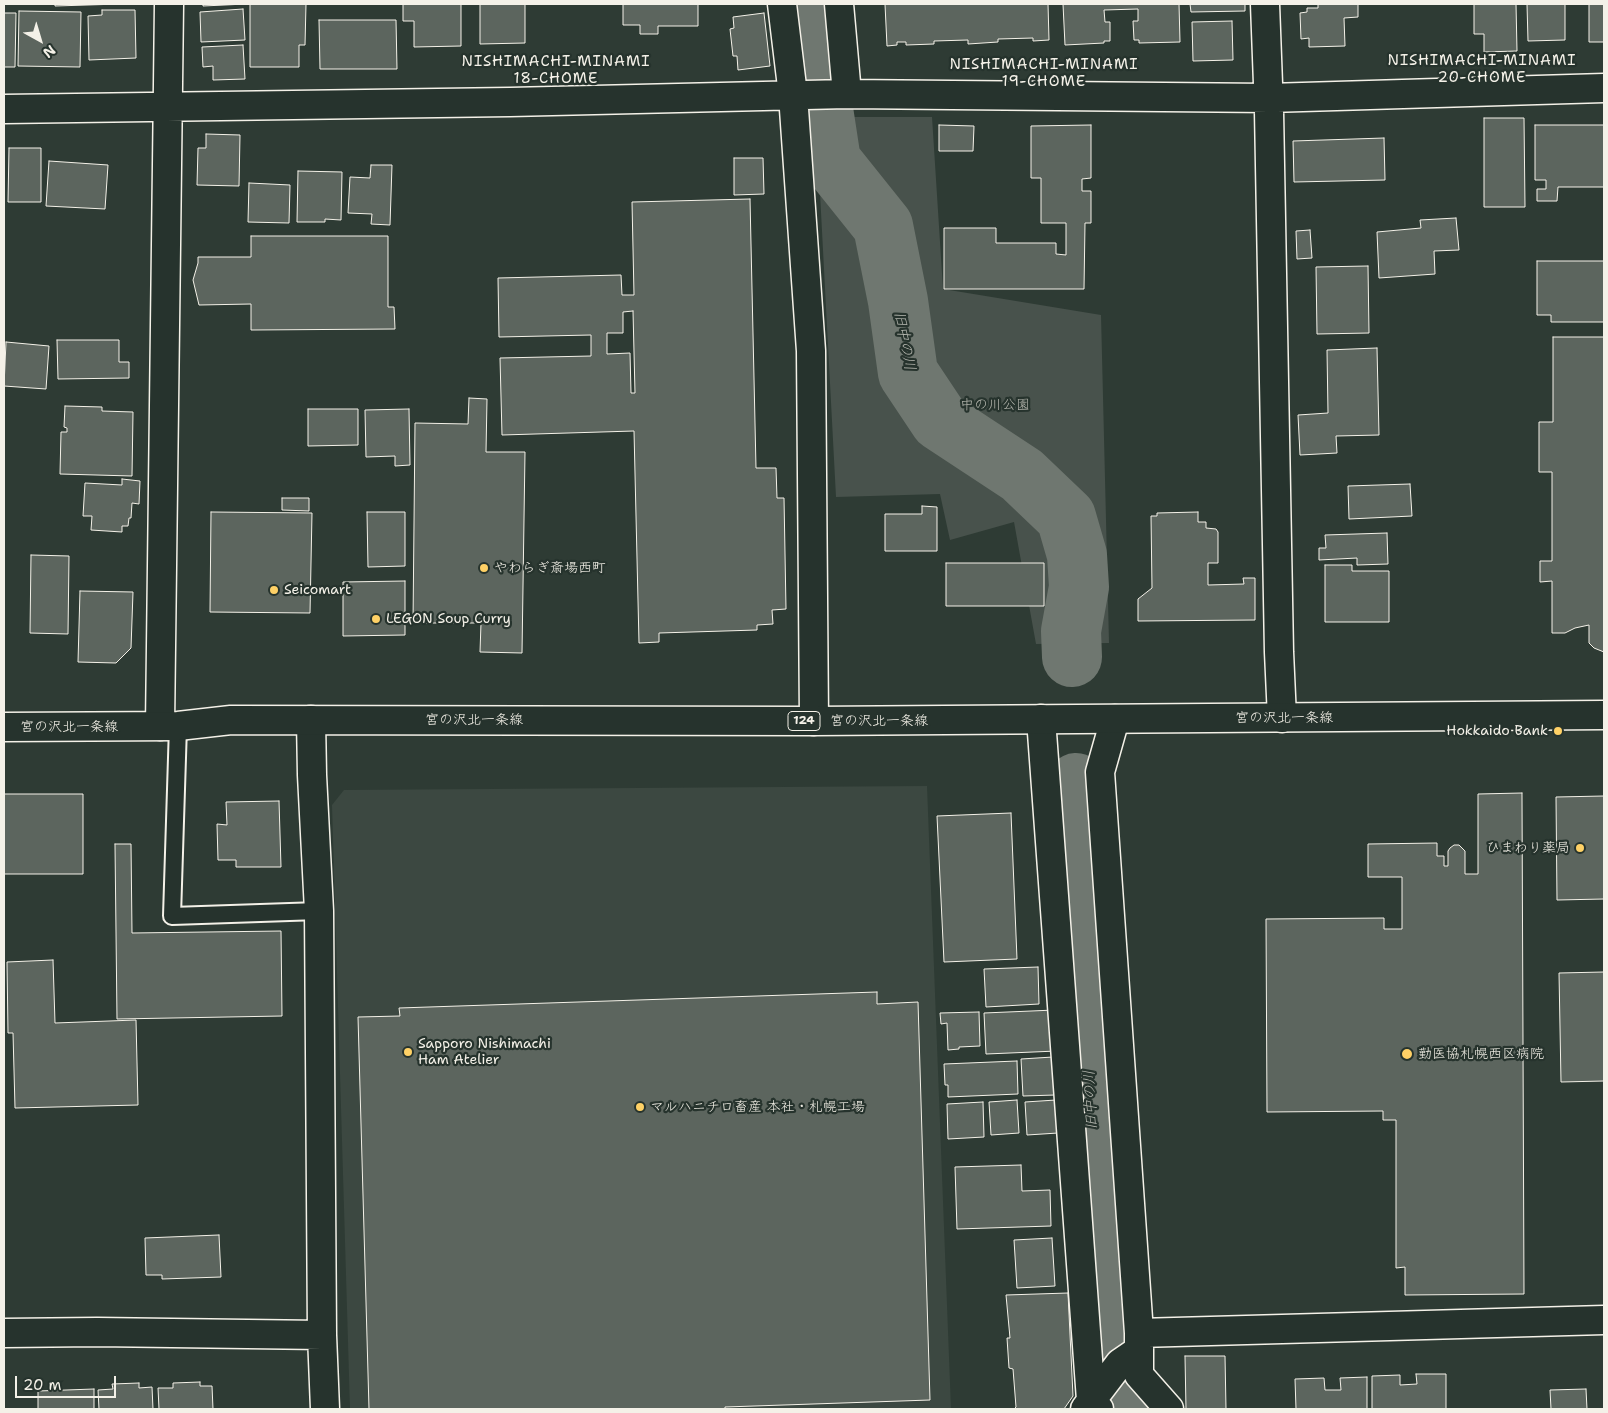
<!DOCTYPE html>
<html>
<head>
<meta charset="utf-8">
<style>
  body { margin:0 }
  #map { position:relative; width:1608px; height:1413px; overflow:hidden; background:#2e3b34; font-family:"Shantell Sans",sans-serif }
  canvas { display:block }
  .frame { position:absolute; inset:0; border:5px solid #f4f1e8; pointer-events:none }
  .north { position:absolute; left:15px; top:15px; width:50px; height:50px; -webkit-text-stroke:4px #26332d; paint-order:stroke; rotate:141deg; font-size:14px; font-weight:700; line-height:20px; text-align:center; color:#f4f1e8 }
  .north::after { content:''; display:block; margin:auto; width:18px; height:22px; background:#f4f1e8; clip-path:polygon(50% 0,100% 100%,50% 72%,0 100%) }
  .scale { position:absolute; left:15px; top:1376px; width:101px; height:22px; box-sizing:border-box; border:2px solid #f4f1e8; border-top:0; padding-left:6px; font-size:15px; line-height:18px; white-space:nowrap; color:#f4f1e8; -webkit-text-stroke:4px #26332d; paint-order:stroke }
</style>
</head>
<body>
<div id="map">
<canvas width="1608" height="1413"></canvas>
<div class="frame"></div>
<div class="north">N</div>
<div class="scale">20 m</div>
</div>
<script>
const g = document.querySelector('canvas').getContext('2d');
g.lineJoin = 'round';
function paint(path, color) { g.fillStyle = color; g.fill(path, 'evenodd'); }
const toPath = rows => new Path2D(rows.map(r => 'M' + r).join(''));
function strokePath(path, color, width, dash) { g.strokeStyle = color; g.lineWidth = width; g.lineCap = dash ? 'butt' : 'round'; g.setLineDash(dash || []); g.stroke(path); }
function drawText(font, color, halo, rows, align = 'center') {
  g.font = font + ' "Shantell Sans","Klee One",sans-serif'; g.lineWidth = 4.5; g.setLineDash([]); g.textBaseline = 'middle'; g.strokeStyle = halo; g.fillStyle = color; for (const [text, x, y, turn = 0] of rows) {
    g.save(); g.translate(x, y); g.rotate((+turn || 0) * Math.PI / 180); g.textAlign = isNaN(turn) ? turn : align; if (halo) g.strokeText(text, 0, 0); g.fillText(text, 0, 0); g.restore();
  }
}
const built = toPath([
  [927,786,951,1409,350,1409,332,805,344,790]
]);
const green = toPath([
  [816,117,932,117,943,289,1101,315,1109,643,1036,644,1014,522,950,540,940,494,836,497]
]);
const river = toPath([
  [807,4,831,161,883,226,898,301,908,373,940,421,1022,475,1066,517,1077,555,1079,587,1071,631,1072,657],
  [1076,783,1101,1293,1103,1352,1132,1409]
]);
const building = toPath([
  [55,4,120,4,55,6,55,4],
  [203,4,246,4,203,6,203,4],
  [250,4,306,4,305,45,299,45,299,67,250,67,250,4],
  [403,4,461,4,461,46,414,47,414,21,403,21,403,4],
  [480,4,525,4,525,43,480,44,480,4],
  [623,4,698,4,698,26,658,26,658,34,640,34,640,25,623,25,623,4],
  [885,4,1048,4,1049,40,1033,41,1033,38,998,39,998,42,968,44,968,40,934,41,934,44,906,45,906,42,897,42,897,45,887,46,885,4],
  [1063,4,1179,4,1180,42,1139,43,1139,40,1134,40,1133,21,1138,21,1138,9,1104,10,1105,22,1110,22,1110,41,1104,41,1104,43,1065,45,1063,4],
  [1190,4,1245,4,1245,11,1191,12,1190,4],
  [1318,4,1358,4,1358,17,1344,18,1345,46,1309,47,1309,38,1301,39,1300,13,1307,12,1307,8,1318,8,1318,4],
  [1474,4,1516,4,1517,51,1484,52,1484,34,1474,34,1474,4],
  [1527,4,1565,4,1565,40,1528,41,1527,4],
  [1589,4,1604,4,1604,42,1589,42,1589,4],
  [243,9,245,40,201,42,200,12,243,9],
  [102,10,135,10,136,58,89,60,88,16,102,15,102,10],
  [19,11,81,12,80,67,18,66,19,11],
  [4,13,16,13,15,67,4,67,4,13],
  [764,13,770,66,738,70,737,56,733,56,730,29,734,28,733,17,764,13],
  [319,20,396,20,397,69,320,69,319,20],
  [1232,21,1233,60,1193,61,1192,22,1232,21],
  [243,45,245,79,213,80,213,66,203,67,202,47,243,45],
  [1484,118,1524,118,1525,207,1484,207,1484,118],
  [939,125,974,126,973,151,939,151,939,125],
  [1091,125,1091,178,1082,179,1082,191,1091,191,1091,223,1085,223,1084,289,944,289,944,228,996,228,996,243,1056,243,1056,254,1066,255,1066,223,1041,223,1041,178,1031,178,1031,126,1091,125],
  [1535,125,1604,125,1604,187,1558,187,1557,201,1537,201,1537,189,1546,189,1546,180,1535,180,1535,125],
  [206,134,240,135,239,186,197,185,198,148,206,148,206,134],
  [1384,138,1385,180,1294,182,1293,141,1384,138],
  [9,148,41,148,41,202,8,202,9,148],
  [734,158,763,158,764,194,734,195,734,158],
  [49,161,108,165,105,209,46,206,49,161],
  [371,165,392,165,390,225,371,224,372,214,348,213,350,177,370,178,371,165],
  [298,171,342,172,341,220,325,219,325,222,297,222,298,171],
  [249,183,290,185,289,223,248,222,249,183],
  [750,199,756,468,776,468,777,498,784,498,786,609,772,610,773,624,757,625,757,630,659,633,659,642,639,643,634,431,502,435,500,358,591,356,591,335,499,337,498,278,621,275,622,295,634,295,632,202,750,199],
  [633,311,635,393,631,393,630,353,607,354,607,333,623,333,623,312,633,311],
  [1456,218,1459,250,1434,251,1435,274,1379,278,1377,232,1421,228,1420,220,1456,218],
  [1310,230,1312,258,1297,259,1296,231,1310,230],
  [251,236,388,236,388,307,394,307,395,329,251,330,251,304,199,305,193,280,198,263,198,257,251,257,251,236],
  [1537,261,1604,261,1604,322,1551,322,1551,315,1537,315,1537,261],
  [1368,266,1369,333,1317,334,1316,267,1368,266],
  [1553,337,1604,337,1604,652,1594,648,1589,643,1589,625,1575,628,1565,633,1552,633,1552,581,1540,582,1540,561,1552,561,1552,472,1539,472,1539,422,1553,422,1553,337],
  [57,340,119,340,119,362,129,362,129,378,58,379,57,340],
  [6,342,49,346,46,389,4,386,6,342],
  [1377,348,1379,435,1336,436,1337,453,1300,455,1298,415,1328,413,1327,350,1377,348],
  [469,398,487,399,486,452,525,452,522,653,480,652,481,623,413,623,415,423,468,424,469,398],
  [65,406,102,407,102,411,133,412,132,476,60,474,61,432,67,432,67,428,64,427,65,406],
  [308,409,358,409,358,445,308,446,308,409],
  [409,409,410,465,395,466,395,456,366,457,365,410,409,409],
  [122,479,140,481,139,504,132,503,131,518,129,518,128,526,122,526,122,532,91,530,92,516,83,516,85,483,122,485,122,479],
  [1410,484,1412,516,1349,519,1348,486,1410,484],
  [282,498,309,498,309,511,282,510,282,498],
  [922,506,937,507,937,551,885,551,885,514,922,514,922,506],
  [211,512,312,513,310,613,210,612,211,512],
  [367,512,405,512,405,566,368,567,367,512],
  [1198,512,1198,522,1206,522,1206,528,1216,529,1218,532,1218,563,1208,563,1208,585,1244,584,1243,578,1255,578,1255,620,1138,621,1138,599,1152,588,1151,516,1157,516,1157,513,1198,512],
  [1387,533,1388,564,1357,565,1357,558,1319,560,1319,548,1326,548,1325,535,1387,533],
  [31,555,69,556,68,634,30,633,31,555],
  [946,563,1044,563,1044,606,946,606,946,563],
  [1325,565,1352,565,1352,571,1389,571,1389,622,1325,622,1325,565],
  [405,581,405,635,343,636,343,582,405,581],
  [80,591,133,592,131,648,116,663,78,662,80,591],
  [1522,793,1524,1294,1405,1295,1405,1267,1396,1268,1396,1120,1383,1120,1383,1111,1267,1112,1266,919,1384,918,1384,929,1402,929,1402,877,1368,877,1368,844,1437,843,1437,856,1444,856,1444,866,1448,866,1448,851,1450,848,1454,845,1459,845,1465,851,1465,874,1478,874,1478,794,1522,793],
  [4,794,83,794,83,874,4,874,4,794],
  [1604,796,1604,899,1557,900,1556,797,1604,796],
  [279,801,281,867,236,867,236,860,218,860,217,824,227,825,226,802,279,801],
  [1011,813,1017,959,944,962,937,816,1011,813],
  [115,844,131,844,132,933,281,931,282,1016,117,1019,115,844],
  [53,960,55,1023,136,1020,138,1105,15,1108,13,1033,8,1033,7,962,53,960],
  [1038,967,1039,1004,986,1007,984,969,1038,967],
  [1604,972,1604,1081,1561,1082,1559,973,1604,972],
  [877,992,877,1004,918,1002,930,1400,725,1407,725,1409,369,1409,358,1017,400,1016,399,1008,877,992],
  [1055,1010,1057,1051,986,1054,984,1013,1055,1010],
  [979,1012,980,1046,959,1047,959,1049,948,1050,947,1023,941,1024,940,1013,979,1012],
  [1053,1057,1055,1095,1023,1096,1021,1059,1053,1057],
  [1017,1061,1018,1094,948,1097,948,1085,945,1085,944,1064,1017,1061],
  [1017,1100,1019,1133,991,1135,989,1102,1017,1100],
  [1056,1100,1058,1133,1027,1135,1025,1102,1056,1100],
  [983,1102,984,1137,948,1139,947,1104,983,1102],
  [1021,1165,1022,1191,1050,1190,1051,1226,957,1229,955,1167,1021,1165],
  [219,1235,221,1277,162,1279,162,1275,146,1275,145,1238,219,1235],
  [1052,1238,1055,1286,1017,1288,1014,1240,1052,1238],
  [1068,1293,1073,1396,1064,1409,1014,1409,1016,1407,1013,1369,1009,1368,1007,1338,1010,1338,1006,1295,1068,1293],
  [1185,1356,1225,1356,1226,1409,1186,1409,1185,1356],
  [1416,1374,1446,1374,1446,1409,1372,1409,1372,1376,1400,1375,1400,1385,1417,1384,1416,1374],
  [1367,1377,1367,1409,1296,1409,1295,1379,1324,1378,1325,1390,1341,1390,1340,1378,1367,1377],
  [200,1382,200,1386,212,1386,213,1409,159,1409,158,1388,173,1388,173,1383,200,1382],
  [139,1383,139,1388,152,1387,153,1409,99,1409,98,1390,113,1389,112,1384,139,1383],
  [94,1389,94,1409,38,1409,38,1391,94,1389],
  [1586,1389,1587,1409,1551,1409,1550,1390,1586,1389]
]);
const service = toPath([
  [178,726,172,916,319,911]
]);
const minor = toPath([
  [782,4,793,95,811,351,814,721],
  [839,4,847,94],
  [1265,4,1269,111,1279,652,1282,718],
  [4,109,510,102,847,94,1269,98,1604,88],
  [1041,719,1091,1400,1099,1409],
  [1115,719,1100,772,1139,1333,1139,1375,1169,1409],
  [311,720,312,775,319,911,322,1335,325,1409],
  [160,726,169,4],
  [4,1333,97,1332,322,1335],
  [1139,1333,1604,1320],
  [1085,1409,1120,1363,1139,1350]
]);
const primary = toPath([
  [4,727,178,726,231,720,814,721,1604,715]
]);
const markers = [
  [484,568,5,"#ffd166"],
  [274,590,5,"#ffd166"],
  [376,619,5,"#ffd166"],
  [1558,731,5,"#ffd166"],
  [1580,848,5,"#ffd166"],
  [408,1052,5,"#ffd166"],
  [1407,1054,6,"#ffd166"],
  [640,1107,5,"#ffd166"]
];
const shields = [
  [804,721,32]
];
const shieldNames = [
  ["124",804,721]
];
const parkNames = [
  ["中の川公園",995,405]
];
const poiNames = [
  ["やわらぎ斎場西町",494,568],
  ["Seicomart",284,590],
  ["LEGON Soup Curry",386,619],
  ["Hokkaido Bank",1548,731,"right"],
  ["ひまわり薬局",1570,848,"right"],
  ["Sapporo Nishimachi",418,1044],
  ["Ham Atelier",418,1060],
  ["勤医協札幌西区病院",1418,1054],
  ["マルハニチロ畜産 本社・札幌工場",650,1107]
];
const streetNames = [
  ["宮の沢北一条線",1284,718],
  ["宮の沢北一条線",474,720],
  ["宮の沢北一条線",879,721],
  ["宮の沢北一条線",69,727]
];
const neighbourhoodNames = [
  ["NISHIMACHI-MINAMI",1482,61],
  ["20-CHOME",1482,78],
  ["NISHIMACHI-MINAMI",556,62],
  ["18-CHOME",556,79],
  ["NISHIMACHI-MINAMI",1044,65],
  ["19-CHOME",1044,82]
];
const waterNames = [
  ["旧中の川",904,341,79],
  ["旧中の川",1091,1100,-93]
];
paint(built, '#3c4841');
paint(green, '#48524c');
strokePath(river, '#6f7770', 60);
paint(building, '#5c655e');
strokePath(building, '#f4f1e8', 1);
strokePath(service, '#f4f1e8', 20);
strokePath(minor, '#f4f1e8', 31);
strokePath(primary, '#f4f1e8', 31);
strokePath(service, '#26332d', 16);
strokePath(minor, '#26332d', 28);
strokePath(primary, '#26332d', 28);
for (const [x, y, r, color] of markers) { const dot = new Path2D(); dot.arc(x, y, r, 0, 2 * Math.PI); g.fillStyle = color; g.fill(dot); strokePath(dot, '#26332d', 2); }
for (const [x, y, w] of shields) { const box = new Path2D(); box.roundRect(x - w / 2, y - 9.5, w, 19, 4); g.fillStyle = '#26332d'; g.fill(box); strokePath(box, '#f4f1e8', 1); }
drawText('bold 12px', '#f4f1e8', null, shieldNames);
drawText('14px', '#b8b9b1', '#26332d', parkNames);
drawText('14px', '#f4f1e8', '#26332d', poiNames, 'left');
drawText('14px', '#f4f1e8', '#26332d', streetNames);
g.letterSpacing = '1px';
drawText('15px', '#f4f1e8', '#26332d', neighbourhoodNames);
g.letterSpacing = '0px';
drawText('italic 15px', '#b8bab2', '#26332d', waterNames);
</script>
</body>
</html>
